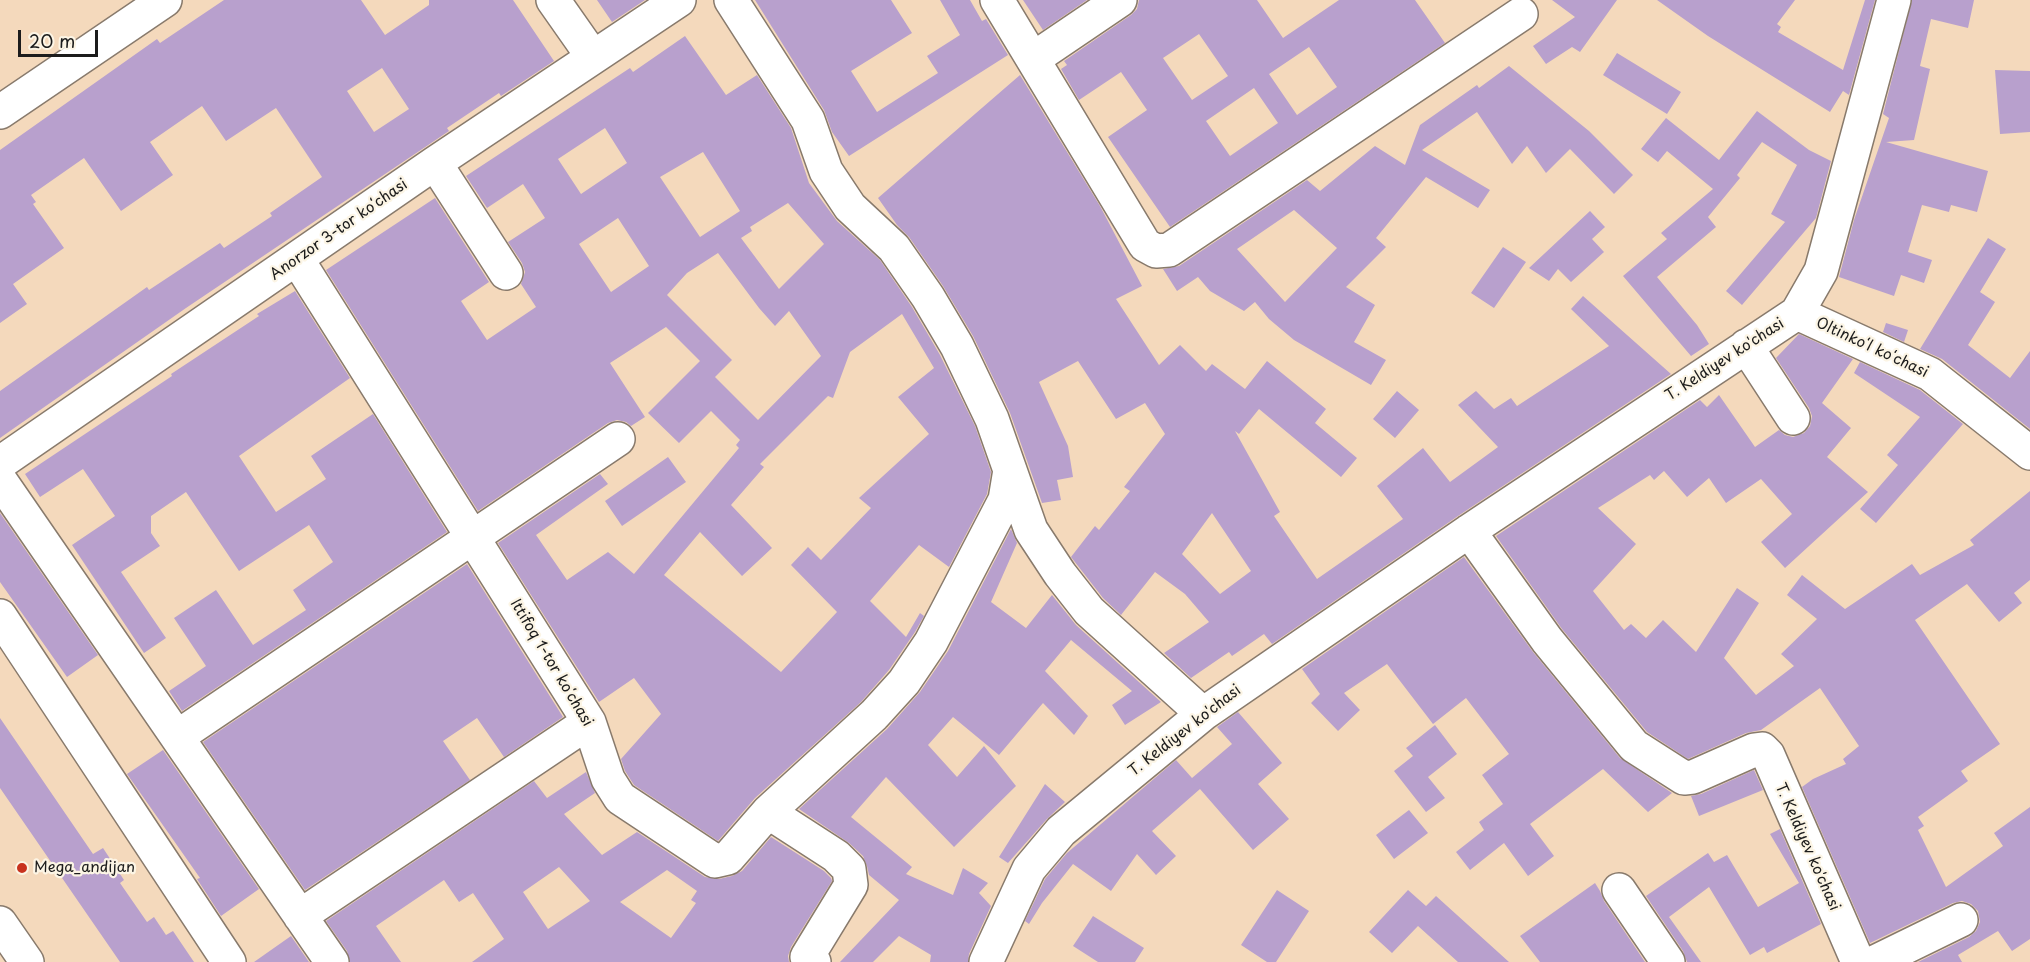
<!DOCTYPE html>
<html>
<head>
<meta charset="utf-8">
<style>
  body { margin:0 }
  #map { position:relative; width:2030px; height:962px; overflow:hidden; background:#f4d9bc; font-family:"Playpen Sans",sans-serif }
  canvas { display:block }
  .scale { position:absolute; left:18px; top:30px; width:80px; height:27px; box-sizing:border-box; border:3px solid #1c1c1c; border-top:0; padding-left:8px; font-size:18px; line-height:21px; white-space:nowrap; color:#1c1c1c; -webkit-text-stroke:4px #fcf5e5; paint-order:stroke }
</style>
</head>
<body>
<div id="map">
<canvas width="2030" height="962"></canvas>
<div class="scale">20 m</div>
</div>
<script>
const g = document.querySelector('canvas').getContext('2d');
g.lineJoin = 'round';
function paint(path, color) { g.fillStyle = color; g.fill(path, 'evenodd'); }
const toPath = rows => new Path2D(rows.map(r => 'M' + r).join(''));
function strokePath(path, color, width, dash) { g.strokeStyle = color; g.lineWidth = width; g.lineCap = dash ? 'butt' : 'round'; g.setLineDash(dash || []); g.stroke(path); }
function drawText(font, color, halo, rows, align = 'center') {
  g.font = font + ' "Playpen Sans",sans-serif'; g.lineWidth = 4.5; g.setLineDash([]); g.textBaseline = 'middle'; g.strokeStyle = halo; g.fillStyle = color; for (const [text, x, y, turn = 0] of rows) {
    g.save(); g.translate(x, y); g.rotate((+turn || 0) * Math.PI / 180); g.textAlign = isNaN(turn) ? turn : align; if (halo) g.strokeText(text, 0, 0); g.fillText(text, 0, 0); g.restore();
  }
}
const building = toPath([
  [224,0,361,0,385,35,429,5,429,0,513,0,554,61,501,96,499,93,447,128,449,131,186,308,0,438,0,391,147,287,149,290,220,243,224,248,272,216,270,213,322,177,276,108,226,141,202,106,150,142,173,175,121,211,84,158,31,195,36,202,33,204,64,248,13,284,27,304,0,323,0,150,157,39,160,43],
  [382,68,409,109,374,132,347,91],
  [597,0,645,0,612,22],
  [755,0,891,0,912,33,851,71,877,112,938,73,927,56,960,35,940,0,970,0,982,21,986,19,1008,55,849,156,832,132,824,110],
  [1023,0,1087,0,1043,30],
  [1139,0,1257,0,1283,38,1339,0,1415,0,1445,43,1170,227,1108,137,1147,110,1121,72,1079,100,1061,69,1067,65,1064,61,1131,15,1137,9],
  [1199,34,1228,76,1192,100,1163,58],
  [1309,47,1337,87,1297,115,1269,74],
  [1254,88,1278,123,1230,156,1206,121],
  [1552,0,1617,0,1580,52,1572,47,1546,64,1533,46,1575,17],
  [1657,0,1795,0,1777,24,1781,27,1778,32,1843,70,1865,0,1875,0,1849,95,1843,91,1830,112,1708,36],
  [1912,0,1974,0,1968,28,1931,19,1920,66,1930,69,1914,140,1886,142,1988,171,1977,212,1951,205,1949,212,1922,205,1908,252,1932,260,1924,283,1901,275,1894,296,1839,277,1854,220,1889,118,1883,114],
  [685,36,726,95,757,75,791,128,809,183,837,221,880,260,912,307,940,355,975,426,991,472,987,494,949,567,919,545,870,601,906,637,920,613,924,616,915,632,889,670,861,702,755,798,718,841,634,785,625,771,621,759,661,714,634,678,599,702,498,543,600,474,608,484,536,535,567,580,608,552,634,574,739,448,736,445,740,440,711,411,679,443,648,413,700,361,666,327,610,363,645,417,631,426,626,422,617,420,608,423,478,511,326,270,435,198,489,282,461,301,487,340,536,307,521,284,525,272,522,263,508,242,545,218,523,184,487,208,466,176,630,68,633,72],
  [605,128,627,163,581,194,558,159],
  [703,152,740,211,700,237,660,177],
  [788,203,824,244,779,289,741,238,752,231,750,227],
  [618,218,649,266,611,292,579,244],
  [718,253,759,308,775,326,789,311,821,356,758,420,715,377,732,360,667,295,687,273],
  [902,314,934,368,898,397,929,434,859,498,871,508,821,560,808,547,791,565,837,612,781,672,664,575,700,532,742,576,772,548,731,505,764,467,760,464,828,396,833,398,850,352],
  [1617,53,1681,92,1667,114,1603,75],
  [1509,66,1589,131,1633,175,1614,194,1570,149,1546,173,1527,146,1512,164,1477,112,1422,150,1490,190,1478,208,1426,177,1376,238,1386,247,1346,287,1375,305,1354,342,1386,360,1371,385,1294,340,1269,319,1255,302,1244,311,1210,291,1198,277,1177,291,1163,269,1179,266,1307,180,1320,191,1375,146,1405,165,1420,125,1477,85,1479,88],
  [1294,210,1337,248,1285,302,1237,249],
  [1995,70,2030,71,2030,132,2000,134],
  [1020,75,1100,206,1142,286,1116,299,1159,365,1180,345,1206,371,1212,364,1245,389,1267,361,1326,409,1315,423,1357,458,1341,477,1259,409,1239,434,1235,431,1280,512,1274,516,1317,579,1403,519,1377,486,1423,448,1450,482,1498,447,1458,405,1476,391,1494,409,1511,398,1517,406,1609,346,1571,309,1583,296,1671,374,1458,516,1272,644,1264,634,1232,656,1229,652,1191,678,1164,653,1209,622,1185,594,1155,572,1121,615,1103,598,1071,557,1095,526,1099,530,1130,491,1124,487,1165,434,1145,403,1116,419,1078,361,1039,382,1068,446,1073,477,1057,480,1061,500,1042,503,1010,413,973,336,943,286,909,237,897,225,878,198],
  [1212,513,1251,571,1220,594,1182,554],
  [1757,111,1809,150,1831,161,1816,218,1742,305,1726,291,1785,222,1771,214,1797,165,1762,142,1737,175,1740,178,1708,217,1716,227,1657,277,1697,325,1709,344,1691,356,1623,276,1667,239,1661,233,1713,189,1667,151,1658,162,1641,149,1666,118,1719,160],
  [1590,211,1605,227,1592,239,1604,252,1571,282,1558,269,1549,281,1529,268],
  [1988,238,2006,249,1980,292,1995,302,1968,345,2010,378,2030,351,2030,429,1942,359,1920,349],
  [1503,247,1526,262,1494,308,1471,293],
  [295,291,350,378,239,456,276,512,326,479,311,456,373,414,447,532,182,711,169,691,206,666,174,618,216,590,253,645,306,610,293,590,333,562,309,525,239,571,186,492,151,516,151,533,160,546,121,572,166,638,144,653,72,545,115,516,83,469,40,497,25,474,172,376,171,374,259,316,257,314],
  [1886,323,1908,330,1904,342,1883,332],
  [1799,334,1853,359,1822,403,1851,428,1827,457,1868,492,1785,568,1761,542,1792,514,1761,479,1726,503,1709,478,1687,497,1664,471,1654,480,1650,475,1598,508,1636,544,1593,591,1624,630,1631,624,1646,638,1663,620,1696,652,1737,588,1759,603,1724,658,1756,695,1794,666,1781,654,1817,619,1787,595,1802,575,1845,609,1912,564,1920,575,1974,545,1970,540,2030,491,2030,580,2014,593,2022,603,1999,622,1967,584,1915,620,2000,744,1961,771,1968,781,1918,817,1924,826,1918,830,1946,887,2003,846,1994,833,2030,807,2030,939,2012,951,1998,931,1958,955,1962,962,1918,962,1969,937,1976,931,1980,922,1978,911,1971,904,1962,901,1953,903,1870,943,1802,787,1813,779,1846,764,1843,759,1859,746,1820,688,1761,730,1746,733,1688,759,1647,732,1562,629,1496,536,1700,400,1707,407,1719,395,1755,447,1779,430,1785,435,1793,437,1804,433,1810,426,1812,416,1809,408,1776,358],
  [1860,362,1920,390,1963,424,1876,523,1860,509,1898,465,1887,455,1920,417,1854,373],
  [1397,391,1419,410,1395,438,1373,419],
  [668,457,686,482,622,526,605,501],
  [0,513,98,655,67,677,0,582],
  [1011,529,1017,543,991,602,1026,628,1052,595,1076,625,1161,702,1125,725,1112,705,1132,691,1071,640,1045,671,1088,716,1074,735,1043,703,999,755,953,717,928,745,957,777,984,746,1016,786,954,847,886,777,851,817,912,867,906,874,953,895,963,868,988,883,979,893,991,906,969,954,968,962,930,962,931,955,899,936,873,962,840,962,899,900,869,875,867,866,863,856,849,843,799,809,887,729,920,692,948,651],
  [1464,557,1533,652,1620,758,1672,793,1648,812,1603,769,1530,824,1554,856,1528,876,1504,843,1470,870,1456,852,1484,830,1479,822,1503,804,1482,775,1509,754,1466,698,1433,724,1387,664,1344,693,1360,710,1338,731,1311,703,1320,694,1302,669],
  [467,564,563,717,504,757,477,718,443,741,470,780,305,890,203,742],
  [1238,712,1282,763,1258,784,1289,819,1253,850,1200,789,1152,831,1176,856,1156,875,1137,854,1111,891,1073,864,1042,903,1029,924,1025,921,1045,879,1067,853,1176,760,1192,778,1232,744,1217,727],
  [0,718,93,854,103,848,124,880,120,883,147,922,154,917,166,935,173,931,194,962,120,962,0,788],
  [1435,725,1457,754,1428,777,1445,798,1426,812,1394,771,1413,756,1406,748],
  [163,750,259,889,221,916,197,879,200,878,127,774],
  [1754,770,1763,790,1699,816,1691,796,1701,794],
  [586,772,595,793,564,814,602,855,637,832,705,877,719,879,732,876,742,871,771,837,824,871,831,878,832,881,791,947,788,956,789,962,472,962,504,939,473,893,459,902,444,880,376,926,401,962,350,962,347,951,326,921,534,781,547,798],
  [559,867,590,901,548,929,523,892],
  [667,870,697,891,691,900,696,903,671,938,620,902],
  [1045,784,1065,802,1047,819,1008,863,999,857],
  [1409,810,1428,833,1394,859,1376,835],
  [1780,829,1821,924,1767,953,1764,947,1750,955,1709,887,1669,917,1701,962,1687,962,1683,951,1646,896,1708,853,1714,862,1727,855,1758,907,1799,883,1770,834],
  [1595,883,1600,891,1604,901,1645,962,1540,962,1520,936],
  [1277,890,1309,911,1276,962,1267,962,1241,945],
  [1408,890,1426,906,1436,896,1509,962,1458,962,1418,926,1392,953,1369,932],
  [1093,916,1144,948,1135,962,1098,962,1073,946],
  [291,936,309,962,254,962]
]);
const minor = toPath([
  [553,0,593,57],
  [731,0,808,120,826,171,850,207,894,248,928,297,957,346,992,419,1031,530,1060,574,1089,611,1203,714],
  [997,0,1145,245,1156,251,1169,250,1521,14],
  [1033,59,1120,0],
  [435,163,506,273],
  [297,259,589,722,608,779,620,798,715,861,728,858,768,812,836,856,849,869,851,885,807,957,814,962],
  [1797,313,1930,374,2030,453],
  [1746,346,1793,418],
  [0,463,435,163,679,0],
  [0,480,332,962],
  [1469,531,1547,640,1634,746,1684,778,1693,777,1754,750,1762,749,1768,755,1858,962],
  [0,616,229,962],
  [177,737,618,439],
  [768,812,874,715,904,682,931,642,1005,500,1010,470],
  [1619,890,1668,962],
  [300,916,589,722],
  [986,962,1029,869,1061,831,1203,714,1469,531,1797,313,1821,271,1894,0],
  [1875,962,1961,920]
]);
const major = toPath([
  [0,112,165,0],
  [0,923,27,962]
]);
const markers = [
  [22,868,6,"#c8321e"]
];
const streetNames = [
  ["Anorzor 3-tor koʻchasi",339,230,-35],
  ["Oltinkoʻl koʻchasi",1872,348,25],
  ["T. Keldiyev ko'chasi",1725,360,-33],
  ["Ittifoq 1-tor koʻchasi",551,663,59],
  ["T. Keldiyev ko'chasi",1185,731,-38],
  ["T. Keldiyev ko'chasi",1807,847,66]
];
const poiNames = [
  ["Mega_andijan",34,868]
];
paint(building, '#b8a0cd');
strokePath(minor, '#887a6c', 36);
strokePath(major, '#887a6c', 36);
strokePath(minor, '#fff', 33);
strokePath(major, '#fff', 33);
for (const [x, y, r, color] of markers) { const dot = new Path2D(); dot.arc(x, y, r, 0, 2 * Math.PI); g.fillStyle = color; g.fill(dot); strokePath(dot, '#fcf5e5', 2); }
drawText('15px', '#1c1c1c', '#fcf5e5', streetNames);
drawText('15px', '#1c1c1c', '#fcf5e5', poiNames, 'left');
</script>
</body>
</html>
